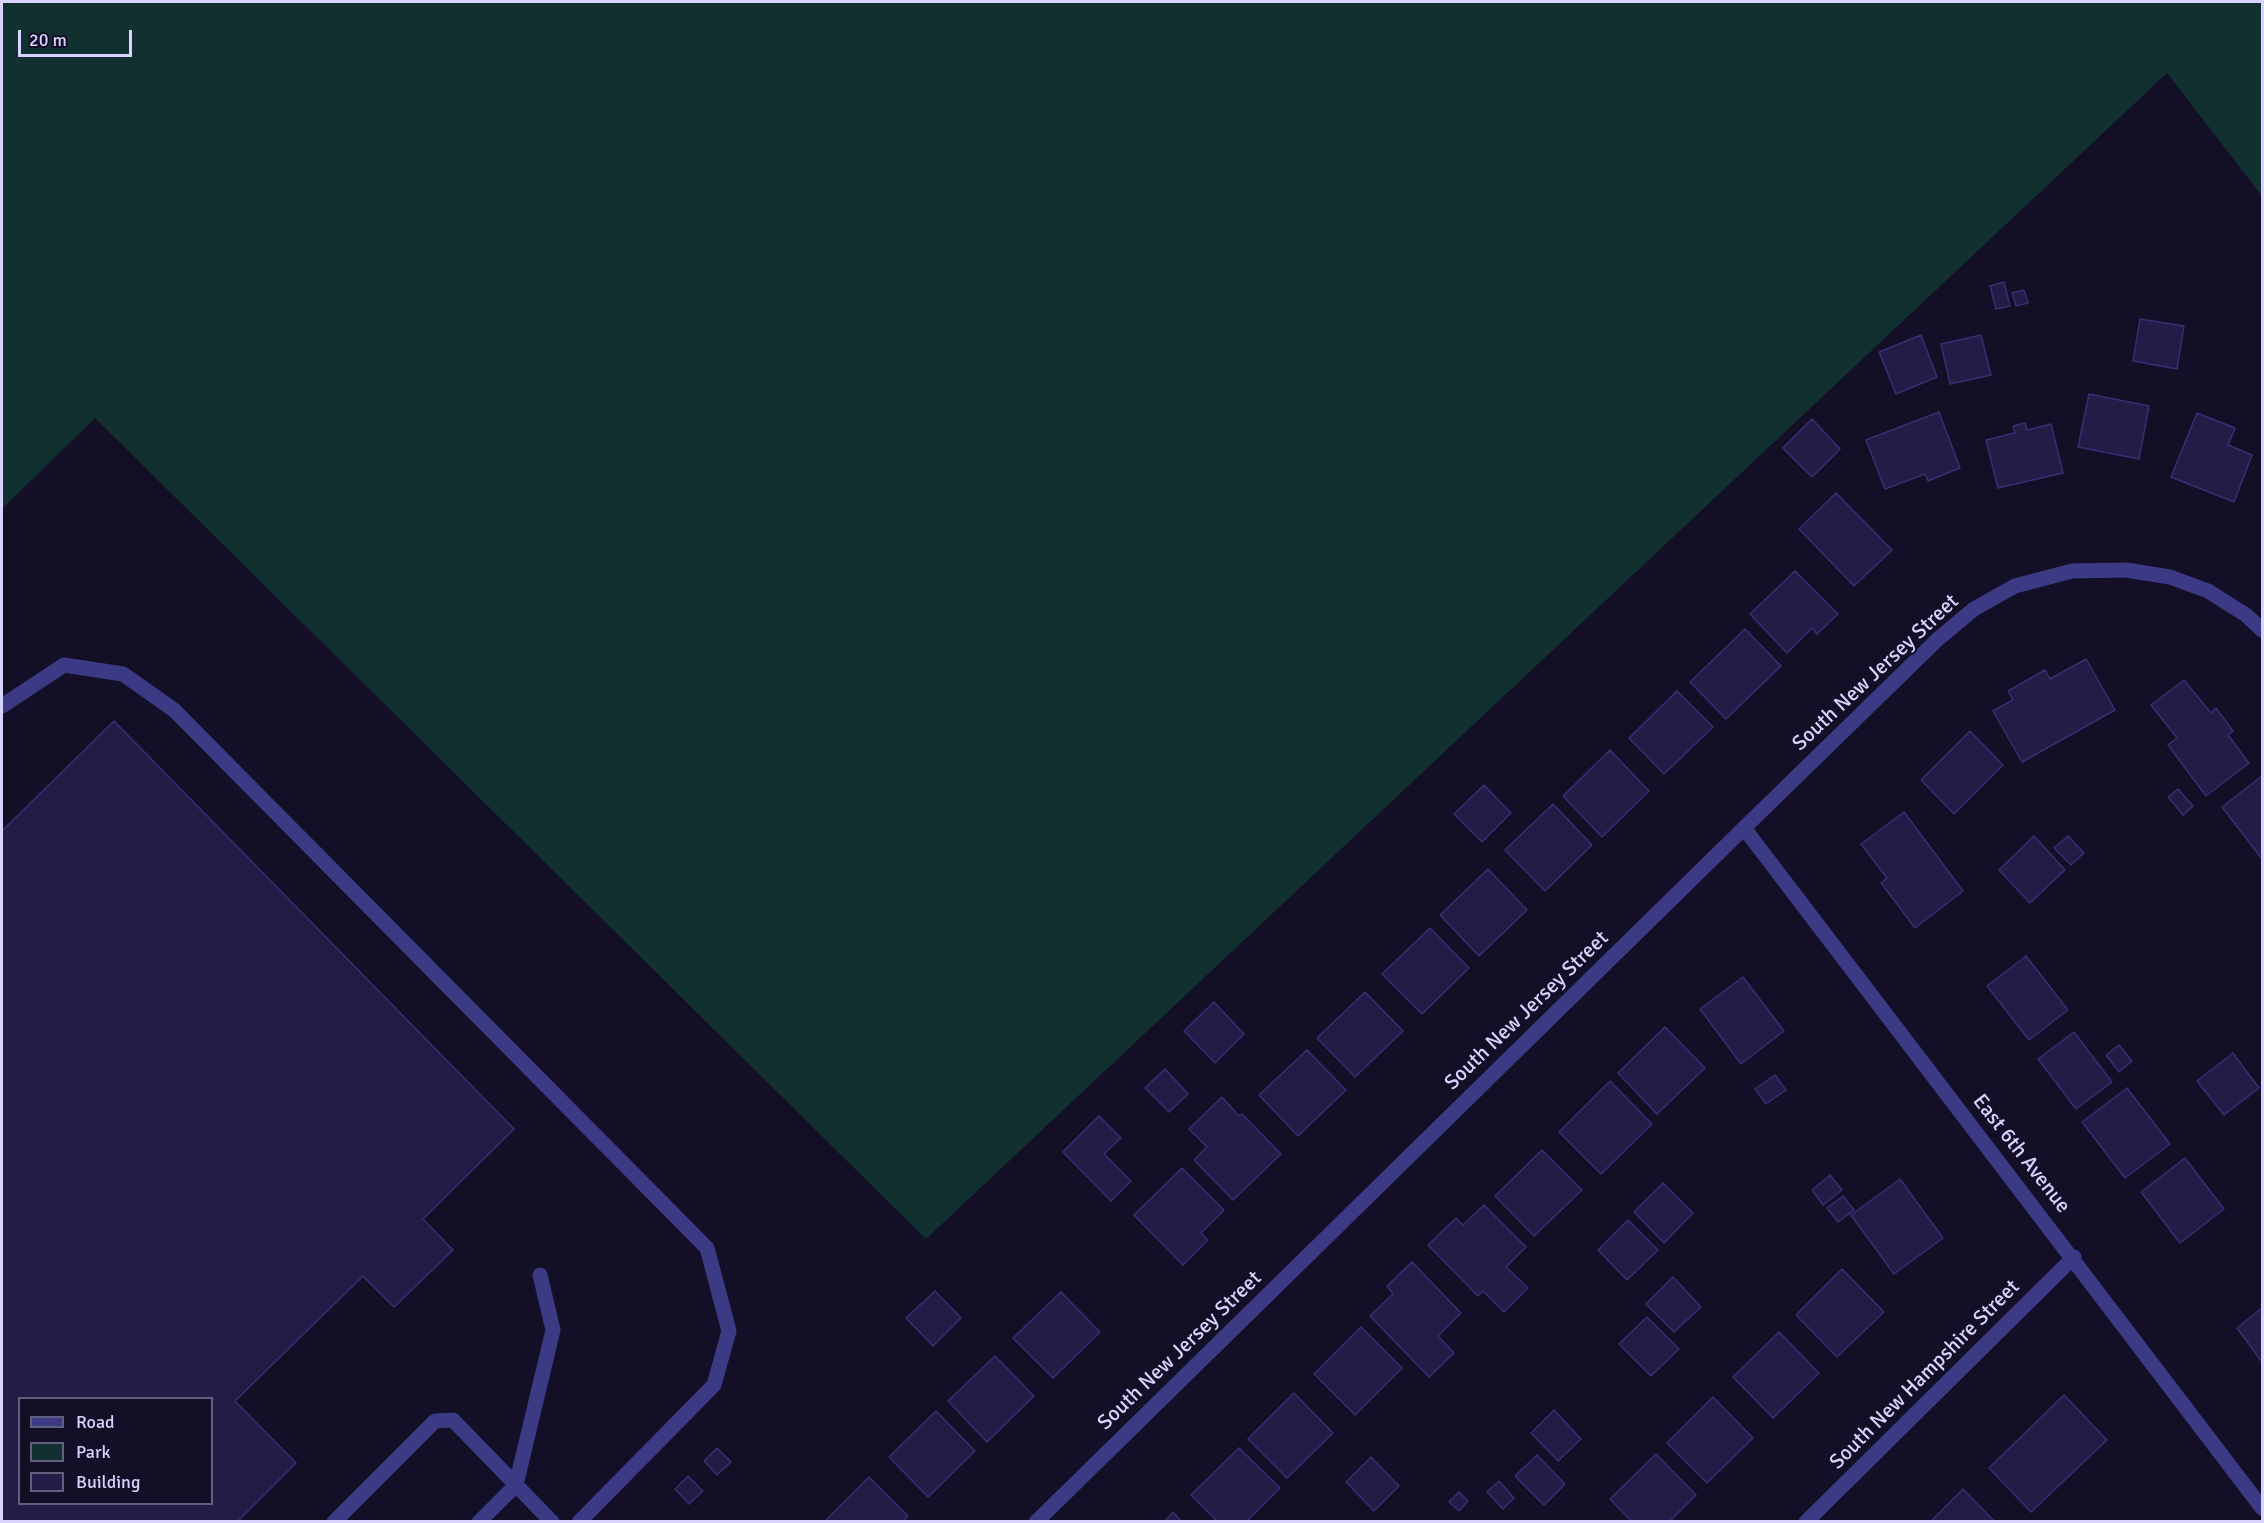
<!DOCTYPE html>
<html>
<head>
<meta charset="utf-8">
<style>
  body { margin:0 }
  #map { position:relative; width:2264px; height:1523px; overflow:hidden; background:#130f26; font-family:Signika,sans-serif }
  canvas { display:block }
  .frame { position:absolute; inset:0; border:3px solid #d9d4ff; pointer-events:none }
  .legend { position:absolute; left:18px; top:1397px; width:195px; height:108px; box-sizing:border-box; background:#130f26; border:2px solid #625e7d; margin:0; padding:8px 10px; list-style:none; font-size:18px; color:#d9d4ff }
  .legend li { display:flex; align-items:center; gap:12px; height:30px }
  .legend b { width:30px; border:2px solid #625e7d }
  .scale { position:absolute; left:18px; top:30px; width:114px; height:27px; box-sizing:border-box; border:3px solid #d9d4ff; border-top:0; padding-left:8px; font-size:18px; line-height:21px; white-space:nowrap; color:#d9d4ff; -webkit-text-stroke:4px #130f26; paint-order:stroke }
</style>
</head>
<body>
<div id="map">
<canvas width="2264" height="1523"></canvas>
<div class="frame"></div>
<ul class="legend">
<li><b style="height:8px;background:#3d3a85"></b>Road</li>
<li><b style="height:16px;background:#12302f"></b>Park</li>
<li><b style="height:16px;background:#241b47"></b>Building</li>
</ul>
<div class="scale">20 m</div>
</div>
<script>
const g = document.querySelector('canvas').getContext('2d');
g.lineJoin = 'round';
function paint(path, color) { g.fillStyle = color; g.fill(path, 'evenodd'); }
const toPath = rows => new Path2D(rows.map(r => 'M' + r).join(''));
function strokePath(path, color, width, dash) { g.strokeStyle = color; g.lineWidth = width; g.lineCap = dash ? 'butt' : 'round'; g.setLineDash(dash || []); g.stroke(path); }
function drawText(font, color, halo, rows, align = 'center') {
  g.font = font + ' Signika,sans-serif'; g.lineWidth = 4.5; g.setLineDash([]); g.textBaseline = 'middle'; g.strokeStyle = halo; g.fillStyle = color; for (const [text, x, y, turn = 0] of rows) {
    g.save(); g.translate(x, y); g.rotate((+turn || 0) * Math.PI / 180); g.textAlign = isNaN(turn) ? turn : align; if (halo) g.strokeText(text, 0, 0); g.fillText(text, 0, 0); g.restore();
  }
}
const green = toPath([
  [2,2,2262,2,2262,196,2167,73,926,1239,95,418,2,509]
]);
const building = toPath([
  [2004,282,2010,306,1996,309,1990,286,2004,282],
  [2024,290,2028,303,2016,306,2012,293,2024,290],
  [2140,319,2184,326,2177,369,2133,361,2140,319],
  [1921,335,1937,377,1896,394,1879,352,1921,335],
  [1981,335,1991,375,1950,384,1941,344,1981,335],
  [2089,394,2149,406,2139,459,2078,447,2089,394],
  [1939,412,1960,468,1928,481,1925,474,1885,489,1866,440,1939,412],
  [2197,413,2235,428,2228,445,2252,455,2234,502,2171,477,2197,413],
  [1812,419,1840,449,1812,477,1783,448,1812,419],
  [2025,423,2027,430,2051,424,2063,473,1998,488,1986,440,2015,433,2013,426,2025,423],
  [1836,493,1892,550,1854,586,1799,529,1836,493],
  [1795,571,1838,614,1817,634,1812,628,1787,653,1750,614,1795,571],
  [1745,629,1781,666,1726,719,1690,682,1745,629],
  [2086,659,2115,710,2022,762,1993,711,2013,700,2008,691,2045,670,2050,679,2086,659],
  [2184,680,2211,713,2216,708,2233,731,2228,735,2249,763,2206,796,2168,745,2177,738,2151,705,2184,680],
  [1677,691,1713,727,1664,774,1629,738,1677,691],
  [114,721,514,1129,423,1219,453,1250,394,1307,363,1276,235,1401,296,1463,237,1522,2,1522,2,831,114,721],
  [20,1398,212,1398,212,1504,20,1504,20,1398],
  [1970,731,2003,765,1954,814,1921,780,1970,731],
  [1610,750,1649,791,1602,837,1563,796,1610,750],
  [2262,776,2262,859,2222,807,2262,776],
  [1484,785,1511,813,1482,842,1454,814,1484,785],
  [2178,789,2193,806,2183,815,2168,797,2178,789],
  [1553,804,1592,845,1545,891,1505,850,1553,804],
  [1904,812,1963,891,1915,928,1881,883,1887,878,1861,844,1904,812],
  [2034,836,2065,870,2030,903,1999,870,2034,836],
  [2068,836,2084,853,2071,865,2054,848,2068,836],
  [1488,869,1527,910,1479,956,1440,915,1488,869],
  [1430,928,1469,968,1422,1014,1382,974,1430,928],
  [2026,956,2068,1010,2029,1040,1987,986,2026,956],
  [1743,977,1784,1031,1741,1064,1700,1009,1743,977],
  [1365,992,1403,1031,1355,1077,1317,1038,1365,992],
  [1214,1002,1244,1034,1215,1063,1184,1031,1214,1002],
  [1665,1027,1705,1068,1657,1114,1618,1073,1665,1027],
  [2074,1032,2112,1082,2076,1109,2038,1059,2074,1032],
  [2119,1045,2132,1061,2119,1072,2106,1055,2119,1045],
  [1307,1050,1346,1090,1298,1136,1259,1095,1307,1050],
  [2233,1053,2259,1088,2224,1115,2197,1081,2233,1053],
  [1165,1069,1188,1094,1169,1112,1145,1088,1165,1069],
  [1775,1075,1786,1090,1766,1104,1755,1089,1775,1075],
  [1610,1081,1652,1124,1601,1174,1559,1132,1610,1081],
  [2127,1088,2170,1144,2125,1178,2082,1122,2127,1088],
  [1222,1097,1239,1116,1242,1114,1281,1154,1233,1200,1194,1160,1207,1147,1189,1129,1222,1097],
  [1099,1116,1121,1138,1104,1154,1131,1181,1111,1201,1063,1152,1099,1116],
  [1542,1150,1582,1190,1534,1236,1495,1196,1542,1150],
  [2185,1158,2224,1209,2180,1243,2141,1192,2185,1158],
  [1182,1168,1224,1210,1201,1233,1208,1240,1183,1265,1134,1215,1182,1168],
  [1830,1175,1842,1190,1823,1205,1812,1190,1830,1175],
  [1900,1179,1943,1238,1894,1274,1851,1215,1900,1179],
  [1663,1183,1693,1213,1664,1243,1634,1212,1663,1183],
  [1843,1196,1854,1210,1838,1222,1827,1208,1843,1196],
  [1484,1205,1526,1247,1506,1267,1528,1288,1504,1312,1483,1291,1478,1296,1428,1245,1456,1218,1463,1225,1484,1205],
  [1628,1220,1658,1250,1627,1280,1598,1250,1628,1220],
  [1412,1262,1461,1313,1438,1336,1454,1353,1429,1377,1370,1316,1393,1294,1387,1286,1412,1262],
  [1842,1269,1884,1312,1837,1357,1796,1315,1842,1269],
  [1673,1277,1701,1307,1674,1332,1646,1304,1673,1277],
  [935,1291,961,1318,933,1346,906,1318,935,1291],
  [1061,1292,1100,1332,1053,1378,1013,1338,1061,1292],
  [2262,1308,2262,1362,2237,1328,2262,1308],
  [1647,1317,1679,1349,1651,1376,1619,1344,1647,1317],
  [1361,1327,1402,1368,1355,1415,1314,1374,1361,1327],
  [1779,1332,1819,1373,1773,1418,1733,1377,1779,1332],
  [995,1356,1034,1396,987,1442,948,1401,995,1356],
  [1294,1393,1333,1433,1287,1478,1248,1439,1294,1393],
  [2064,1395,2107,1440,2031,1512,1989,1468,2064,1395],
  [1713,1397,1753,1438,1707,1483,1667,1443,1713,1397],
  [1554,1410,1581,1439,1558,1461,1531,1433,1554,1410],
  [936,1411,975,1451,928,1497,889,1457,936,1411],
  [717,1448,731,1462,717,1475,704,1461,717,1448],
  [1239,1448,1280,1488,1246,1522,1218,1522,1191,1495,1239,1448],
  [1656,1454,1696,1495,1669,1522,1632,1522,1610,1499,1656,1454],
  [1537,1455,1565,1484,1544,1505,1515,1476,1537,1455],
  [1371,1457,1399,1486,1374,1511,1346,1482,1371,1457],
  [688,1476,703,1491,689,1504,675,1489,688,1476],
  [869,1477,908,1516,902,1522,824,1522,869,1477],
  [1499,1481,1514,1498,1503,1509,1487,1492,1499,1481],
  [1963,1489,1995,1522,1930,1522,1963,1489],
  [1459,1492,1468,1501,1459,1511,1449,1502,1459,1492],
  [1173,1512,1182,1522,1164,1522,1173,1512]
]);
const lane = toPath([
  [2,706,64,665,123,674,174,710,707,1248,729,1331,714,1385,579,1522],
  [334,1522,435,1421,453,1420,552,1522],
  [479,1522,516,1485,553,1330,540,1275]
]);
const street = toPath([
  [1744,828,2262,1508],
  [1036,1522,1744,828,1938,639,1974,609,2015,586,2072,571,2126,570,2170,577,2208,591,2246,615,2262,630],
  [1806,1522,2074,1257]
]);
const streetNames = [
  ["South New Jersey Street",1876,673,-43],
  ["South New Jersey Street",1527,1011,-44],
  ["East 6th Avenue",2021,1154,52],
  ["South New Jersey Street",1180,1351,-44],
  ["South New Hampshire Street",1925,1375,-45]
];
paint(green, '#12302f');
paint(building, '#241b47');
strokePath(building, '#3b2d73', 1.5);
strokePath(lane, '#3d3a85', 15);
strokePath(street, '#3d3a85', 15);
drawText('21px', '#d9d4ff', '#130f26', streetNames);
</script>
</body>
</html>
